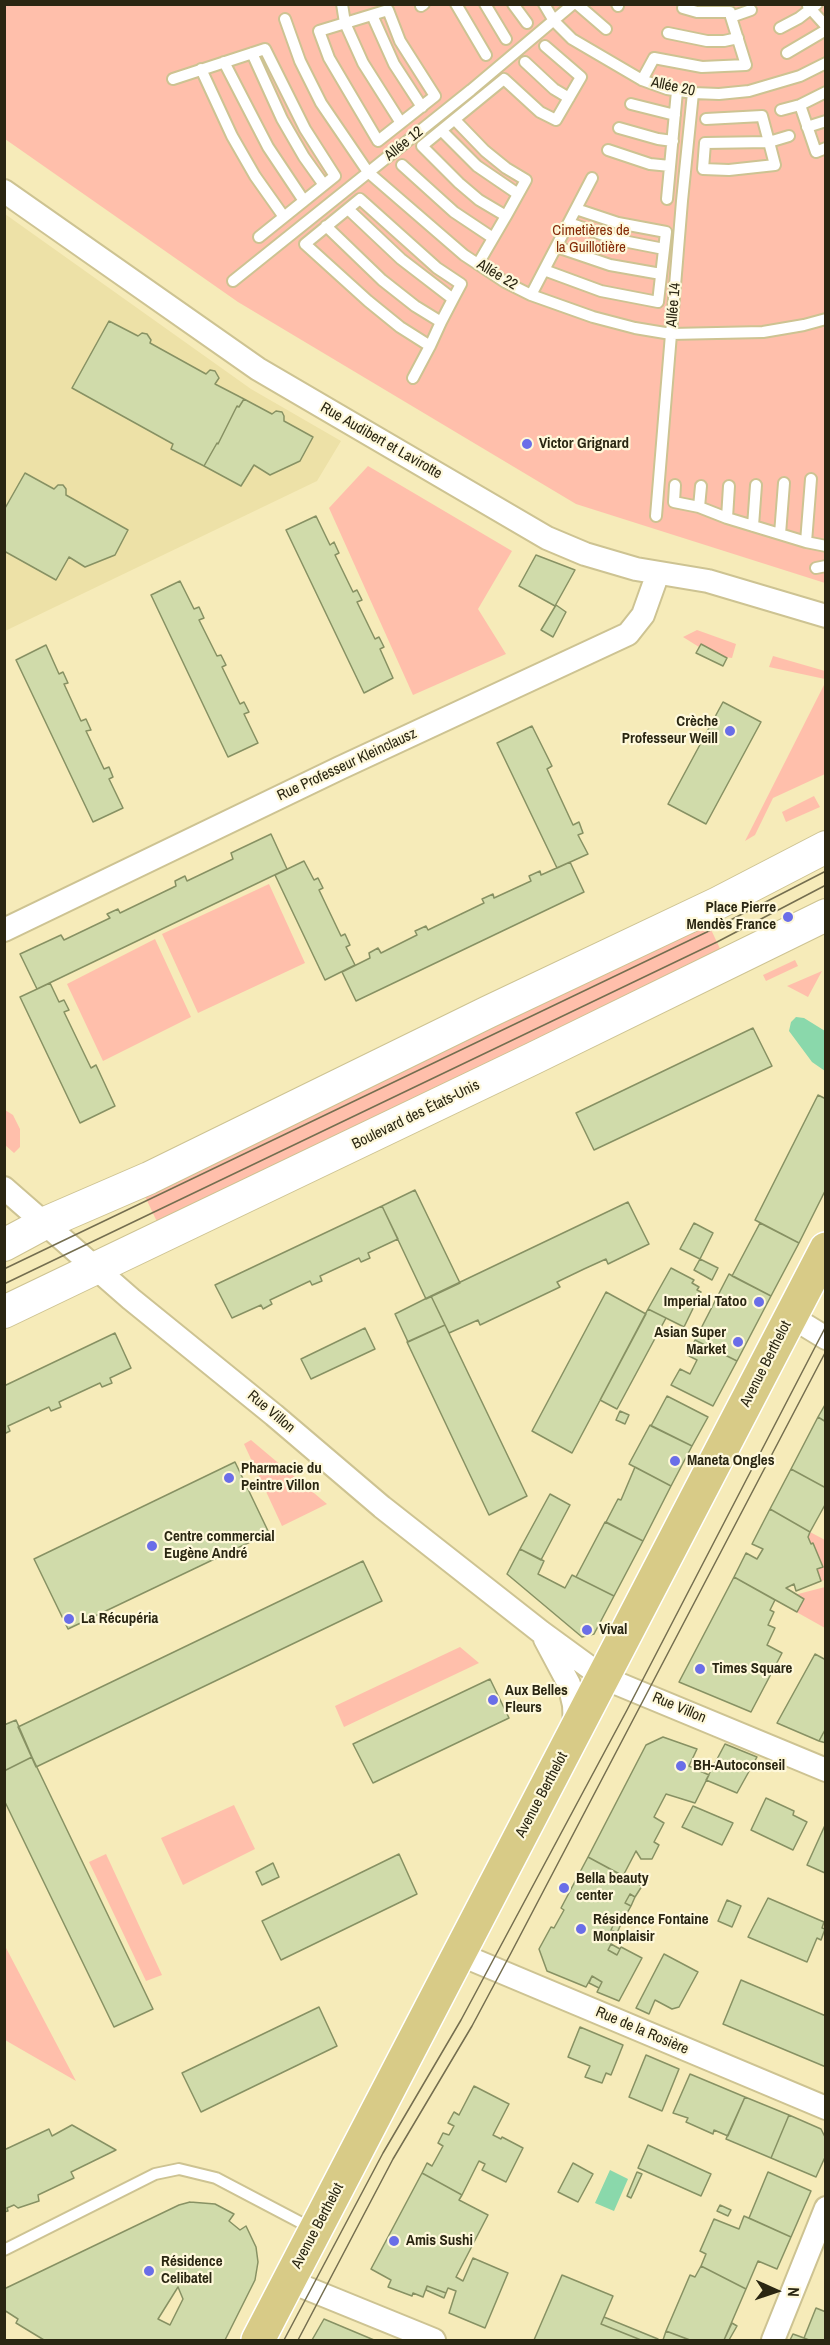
<!DOCTYPE html>
<html>
<head>
<meta charset="utf-8">
<style>
  body { margin:0 }
  #map { position:relative; width:830px; height:2345px; overflow:hidden; background:#f6ebb9; font-family:"Archivo Narrow",sans-serif }
  canvas { display:block }
  .frame { position:absolute; inset:0; border:6px solid #2a2612; pointer-events:none }
  .north { position:absolute; left:746px; top:2261px; width:60px; height:60px; -webkit-text-stroke:4px #fef8da; paint-order:stroke; rotate:93deg; font-size:16px; font-weight:700; line-height:24px; text-align:center; color:#2a2612 }
  .north::after { content:''; display:block; margin:auto; width:21px; height:27px; background:#2a2612; clip-path:polygon(50% 0,100% 100%,50% 72%,0 100%) }
</style>
</head>
<body>
<div id="map">
<canvas width="830" height="2345"></canvas>
<div class="frame"></div>
<div class="north">N</div>
</div>
<script>
const g = document.querySelector('canvas').getContext('2d');
g.lineJoin = 'round';
function paint(path, color) { g.fillStyle = color; g.fill(path, 'evenodd'); }
const toPath = rows => new Path2D(rows.map(r => 'M' + r).join(''));
function strokePath(path, color, width, dash) { g.strokeStyle = color; g.lineWidth = width; g.lineCap = dash ? 'butt' : 'round'; g.setLineDash(dash || []); g.stroke(path); }
function drawText(font, color, halo, rows, align = 'center') {
  g.font = font + ' "Archivo Narrow",sans-serif'; g.lineWidth = 4.5; g.setLineDash([]); g.textBaseline = 'middle'; g.strokeStyle = halo; g.fillStyle = color; for (const [text, x, y, turn = 0] of rows) {
    g.save(); g.translate(x, y); g.rotate((+turn || 0) * Math.PI / 180); g.textAlign = isNaN(turn) ? turn : align; if (halo) g.strokeText(text, 0, 0); g.fillText(text, 0, 0); g.restore();
  }
}
const built = toPath([
  [5,214,251,389,341,441,317,481,5,631]
]);
const green = toPath([
  [5,5,825,5,825,583,576,504,238,302,5,139],
  [368,466,512,551,478,609,506,654,413,695,329,508],
  [697,630,736,644,732,658,725,657,701,644,699,647,683,637],
  [773,656,825,671,825,679,769,667],
  [825,683,825,774,773,798,755,835,745,841],
  [814,796,820,807,786,822,782,812],
  [269,884,305,963,198,1013,162,934],
  [705,917,724,957,160,1228,141,1188],
  [155,939,191,1017,103,1061,67,984],
  [795,960,798,966,766,981,763,975],
  [822,971,808,997,787,986],
  [5,1110,13,1115,20,1129,20,1147,14,1153,5,1145],
  [251,1440,327,1504,282,1526,244,1444],
  [810,1532,825,1540,825,1580,821,1581,808,1537],
  [825,1587,825,1628,775,1600],
  [460,1647,479,1663,344,1727,335,1706],
  [234,1805,255,1849,183,1885,161,1838],
  [106,1854,162,1975,146,1981,89,1862],
  [5,1946,76,2081,5,2040]
]);
const water = toPath([
  [796,1017,804,1018,825,1031,825,1071,812,1062,789,1031,791,1022],
  [610,2170,628,2179,614,2211,595,2203]
]);
const building = toPath([
  [109,321,138,336,142,333,147,334,151,340,150,343,206,374,210,370,215,371,219,378,215,384,244,399,239,407,237,406,218,444,217,443,204,466,171,449,173,444,72,388,109,321],
  [244,399,272,414,276,411,282,412,284,416,284,421,313,437,300,461,270,475,254,465,241,486,204,466,217,443,218,444,237,406,239,407,244,399],
  [25,473,54,489,58,485,63,485,66,489,66,495,128,530,115,555,85,567,69,557,56,580,4,551,4,510,25,473],
  [316,516,330,545,334,542,339,553,335,555,353,592,357,590,362,600,357,602,375,639,379,637,384,647,380,649,393,678,364,693,286,530,316,516],
  [536,555,575,570,555,606,519,586,536,555],
  [180,581,194,609,199,607,204,618,199,620,217,656,221,655,226,665,222,667,240,704,244,702,249,712,244,714,258,743,228,757,151,595,180,581],
  [556,605,566,612,553,637,541,630,556,605],
  [701,644,727,658,723,666,696,653,701,644],
  [46,645,59,674,63,672,68,683,64,684,81,721,86,719,91,730,86,731,104,769,109,767,113,777,109,779,123,808,93,822,16,660,46,645],
  [723,702,761,722,706,824,668,804,723,702],
  [532,726,552,766,547,769,573,825,579,822,583,833,578,835,588,854,557,868,497,743,532,726],
  [271,834,287,869,37,989,20,954,61,935,64,940,110,918,107,914,118,909,120,913,176,886,175,881,185,876,187,881,233,859,231,853,271,834],
  [304,861,314,880,318,878,323,888,319,890,341,936,345,934,350,945,346,947,355,965,325,980,275,875,304,861],
  [570,862,584,892,356,1001,342,972,370,958,369,953,378,948,381,953,417,935,415,931,426,926,428,930,484,903,482,899,493,894,494,898,531,881,529,876,540,871,541,875,570,862],
  [50,983,59,1002,64,1000,69,1010,64,1012,91,1068,96,1065,115,1106,80,1123,20,997,50,983],
  [753,1028,772,1066,594,1150,576,1113,753,1028],
  [818,1095,826,1099,826,1189,799,1243,755,1220,818,1095],
  [415,1190,460,1283,426,1299,382,1206,415,1190],
  [628,1202,649,1244,608,1264,606,1259,584,1269,557,1282,560,1287,480,1325,478,1320,449,1333,431,1296,628,1202],
  [382,1206,398,1239,368,1253,370,1258,361,1262,359,1258,320,1276,322,1281,312,1285,310,1281,270,1300,272,1304,263,1309,261,1305,232,1318,215,1285,382,1206],
  [694,1223,713,1233,700,1259,680,1249,694,1223],
  [760,1223,799,1243,771,1296,732,1276,760,1223],
  [700,1259,718,1268,712,1280,694,1270,700,1259],
  [671,1268,694,1280,692,1283,699,1287,697,1290,701,1292,684,1327,648,1309,671,1268],
  [729,1274,771,1296,737,1361,695,1340,729,1274],
  [606,1292,646,1314,572,1453,532,1431,606,1292],
  [431,1296,445,1325,408,1342,395,1314,431,1296],
  [648,1309,666,1318,617,1409,600,1400,648,1309],
  [445,1325,527,1496,489,1515,407,1342,445,1325],
  [365,1328,375,1349,311,1379,301,1359,365,1328],
  [115,1333,131,1368,110,1378,112,1383,102,1387,100,1383,59,1402,61,1407,51,1411,49,1407,8,1426,10,1431,4,1434,4,1386,115,1333],
  [695,1340,737,1361,713,1406,671,1385,680,1369,690,1374,697,1360,687,1355,695,1340],
  [667,1396,708,1417,692,1446,651,1426,667,1396],
  [826,1403,826,1422,818,1417,826,1403],
  [620,1411,629,1415,625,1424,616,1420,620,1411],
  [818,1417,826,1422,826,1488,791,1469,818,1417],
  [650,1425,692,1446,671,1486,629,1464,650,1425],
  [235,1462,269,1533,68,1629,34,1559,235,1462],
  [635,1467,671,1486,643,1541,606,1522,618,1499,621,1500,635,1467],
  [791,1469,826,1488,826,1503,810,1532,770,1509,791,1469],
  [550,1494,570,1505,541,1560,520,1549,550,1494],
  [770,1509,810,1532,808,1537,811,1544,813,1543,823,1567,817,1569,821,1581,796,1591,794,1584,786,1588,804,1599,797,1612,734,1577,746,1553,757,1559,763,1549,752,1544,770,1509],
  [605,1522,643,1541,614,1596,576,1577,605,1522],
  [520,1549,544,1561,538,1574,565,1588,572,1575,614,1596,594,1634,582,1637,507,1574,520,1549],
  [363,1561,382,1601,36,1767,18,1727,363,1561],
  [734,1577,775,1600,770,1610,774,1612,768,1625,775,1628,767,1645,782,1653,751,1712,679,1682,734,1577],
  [815,1654,826,1660,826,1728,819,1741,777,1723,815,1654],
  [490,1679,509,1718,373,1783,353,1744,490,1679],
  [16,1720,32,1757,4,1771,4,1725,16,1720],
  [826,1728,826,1743,819,1741,826,1728],
  [663,1737,697,1749,689,1766,709,1775,695,1803,666,1794,654,1817,664,1823,654,1842,659,1845,652,1859,641,1859,636,1851,623,1876,588,1857,646,1745,663,1737],
  [725,1744,757,1757,737,1793,706,1780,725,1744],
  [32,1757,153,2009,114,2027,4,1800,4,1771,32,1757],
  [766,1798,794,1811,793,1815,807,1822,793,1850,751,1830,766,1798],
  [693,1806,733,1823,722,1845,682,1827,693,1806],
  [826,1823,826,1871,825,1873,807,1865,826,1823],
  [399,1854,417,1894,281,1960,262,1921,399,1854],
  [588,1857,642,1886,635,1897,630,1894,625,1903,631,1906,622,1922,616,1919,611,1930,617,1933,608,1950,617,1955,621,1947,642,1958,619,2001,597,1992,602,1982,592,1976,586,1987,547,1971,539,1949,551,1927,554,1928,564,1910,561,1908,588,1857],
  [273,1863,279,1877,262,1885,256,1872,273,1863],
  [630,1894,635,1897,631,1906,625,1903,630,1894],
  [768,1898,824,1922,822,1928,825,1929,821,1940,817,1938,807,1962,748,1937,768,1898],
  [727,1900,741,1906,732,1927,718,1921,727,1900],
  [616,1919,622,1922,617,1933,611,1930,616,1919],
  [611,1944,620,1949,617,1955,608,1950,611,1944],
  [664,1954,698,1972,679,2007,672,2009,655,2000,649,2014,636,2008,664,1954],
  [592,1976,602,1982,599,1988,589,1983,592,1976],
  [741,1980,826,2016,826,2067,723,2024,741,1980],
  [319,2007,337,2046,201,2112,182,2073,319,2007],
  [580,2027,623,2045,611,2075,606,2073,602,2083,585,2077,590,2066,568,2057,580,2027],
  [646,2055,679,2069,662,2111,629,2097,646,2055],
  [690,2074,745,2097,728,2136,714,2130,713,2134,686,2122,688,2118,673,2113,690,2074],
  [474,2086,509,2104,493,2135,501,2139,502,2137,523,2148,506,2182,482,2170,485,2164,479,2161,462,2195,422,2173,427,2163,432,2166,443,2146,438,2143,443,2133,449,2135,454,2126,448,2123,454,2112,459,2115,474,2086],
  [745,2097,789,2115,771,2158,726,2139,745,2097],
  [789,2115,821,2129,826,2139,826,2155,816,2177,771,2158,789,2115],
  [72,2125,116,2150,71,2172,74,2178,38,2195,39,2201,18,2208,14,2205,7,2208,8,2211,4,2212,4,2150,49,2129,52,2136,72,2125],
  [648,2145,711,2174,701,2196,638,2168,648,2145],
  [573,2163,593,2174,578,2202,558,2192,573,2163],
  [637,2172,642,2174,631,2198,627,2196,637,2172],
  [768,2172,811,2191,791,2237,749,2218,768,2172],
  [422,2173,462,2195,459,2200,488,2215,456,2277,463,2281,473,2258,508,2273,485,2328,449,2313,456,2291,448,2288,446,2293,427,2286,423,2297,413,2293,412,2296,388,2287,391,2280,371,2269,422,2173],
  [190,2202,215,2204,234,2214,229,2221,240,2230,246,2226,256,2247,258,2262,255,2280,225,2340,44,2340,16,2323,18,2319,4,2310,4,2289,179,2205,190,2202],
  [178,2287,183,2299,170,2325,158,2319,178,2287],
  [720,2205,731,2210,728,2216,717,2211,720,2205],
  [744,2216,791,2237,777,2269,758,2261,746,2289,701,2266,706,2254,700,2251,714,2219,739,2229,744,2216],
  [701,2266,746,2289,724,2340,690,2340,666,2331,690,2275,695,2277,701,2266],
  [562,2275,613,2296,601,2324,641,2340,534,2340,562,2275],
  [427,2286,446,2293,444,2298,426,2290,427,2286],
  [816,2308,826,2312,826,2340,809,2340,804,2338,816,2308],
  [604,2317,658,2339,658,2340,641,2340,601,2324,604,2317],
  [324,2319,374,2340,312,2340,324,2319],
  [732,2323,737,2326,729,2340,724,2340,732,2323],
  [666,2331,687,2339,690,2340,663,2340,666,2331],
  [793,2334,804,2338,809,2340,790,2340,793,2334]
]);
const lane = toPath([
  [342,4,345,23,363,63,401,123],
  [456,4,486,55],
  [485,4,506,39],
  [513,4,527,23],
  [544,4,554,21,572,39,642,80,667,89,693,93,719,94,749,91,800,76,826,63],
  [577,4,606,29],
  [617,4,618,6],
  [421,6,424,4],
  [808,6,826,26],
  [683,8,697,12,730,12,731,17],
  [388,10,400,41,435,96,378,141,329,58,319,31,388,10],
  [372,15,394,64,422,107],
  [285,19,300,61,321,103,368,172,464,255,505,282,531,295,593,317,635,328,671,334,763,332,804,325,826,319],
  [780,28,799,18,817,4],
  [668,33,707,41,724,41,738,38],
  [252,53,282,119,304,157,324,185],
  [787,53,826,30],
  [224,62,268,147,304,201],
  [525,62,554,89,569,98],
  [201,69,232,136,255,176,284,217],
  [173,79,265,49,305,129,335,176,259,237],
  [642,80,654,58,702,67,746,65,731,17,751,10],
  [631,104,675,115],
  [800,105,816,152,826,148],
  [781,110,800,105,826,92],
  [706,119,762,116,769,142,705,143,703,169,729,170,775,165,769,142,789,136],
  [455,120,485,151,506,168,526,180,506,216,479,200,459,183,422,146,504,79,540,112,556,120,581,77,545,46],
  [807,127,826,121],
  [619,128,658,139,673,141],
  [442,131,477,166,518,194],
  [608,150,650,164,670,166],
  [402,165,454,212,493,238],
  [667,199,677,91],
  [348,209,401,259,453,299],
  [569,223,618,240,664,249],
  [326,226,382,280,415,306,441,322],
  [557,247,610,265,661,274],
  [478,264,506,216],
  [544,270,601,291,658,302,666,232,618,223,576,209],
  [233,281,471,90,573,4],
  [531,295,592,178],
  [413,378,430,346,441,322,453,299,461,284,437,268,360,199,305,244,368,301,400,327,430,346],
  [675,485,674,502,699,507,727,518,806,542,826,546],
  [699,507,701,486],
  [656,516,682,201,693,93],
  [727,518,729,486],
  [753,526,756,485],
  [780,534,784,483],
  [806,542,811,479],
  [816,568,826,566],
  [4,2250,155,2174,179,2169,216,2178,313,2229]
]);
const street = toPath([
  [4,191,258,369,547,538,585,554,636,569,708,581,826,616],
  [4,930,340,768,628,634,643,615,658,573],
  [4,1188,131,1299,274,1415,382,1507,541,1632,604,1678,826,1770],
  [790,1316,826,1338],
  [545,1639,569,1684,574,1705,575,1728],
  [459,1954,826,2108],
  [289,2281,434,2340],
  [773,2340,826,2208]
]);
const secondary = toPath([
  [4,1245,45,1223,149,1178,488,1012,718,903,826,847],
  [4,1312,532,1059,826,915]
]);
const primary = toPath([
  [258,2340,826,1249]
]);
const tram = toPath([
  [4,1269,711,930,826,871],
  [4,1284,717,942,826,885],
  [284,2340,383,2153,461,2020,627,1710,826,1326],
  [298,2340,393,2159,472,2026,511,1953,826,1351]
]);
const markers = [
  [527,444,6,"#6a6ee8"],
  [730,731,6,"#6a6ee8"],
  [788,917,6,"#6a6ee8"],
  [759,1302,6,"#6a6ee8"],
  [738,1342,6,"#6a6ee8"],
  [675,1461,6,"#6a6ee8"],
  [229,1478,6,"#6a6ee8"],
  [152,1546,6,"#6a6ee8"],
  [69,1619,6,"#6a6ee8"],
  [587,1630,6,"#6a6ee8"],
  [700,1669,6,"#6a6ee8"],
  [493,1700,6,"#6a6ee8"],
  [681,1766,6,"#6a6ee8"],
  [564,1888,6,"#6a6ee8"],
  [581,1929,6,"#6a6ee8"],
  [394,2241,6,"#6a6ee8"],
  [149,2271,6,"#6a6ee8"]
];
const streetNames = [
  ["Allée 20",673,87,12],
  ["Allée 12",404,144,-39],
  ["Allée 22",497,275,31],
  ["Allée 14",674,305,-85],
  ["Rue Audibert et Lavirotte",381,441,30],
  ["Rue Professeur Kleinclausz",347,765,-25],
  ["Boulevard des États-Unis",416,1115,-26],
  ["Avenue Berthelot",766,1364,-63],
  ["Rue Villon",271,1412,40],
  ["Rue Villon",679,1708,23],
  ["Avenue Berthelot",542,1795,-62],
  ["Rue de la Rosière",642,2031,23],
  ["Avenue Berthelot",318,2226,-62]
];
const parkNames = [
  ["Cimetières de",591,231],
  ["la Guillotière",591,248]
];
const poiNames = [
  ["Victor Grignard",539,444],
  ["Crèche",718,722,"right"],
  ["Professeur Weill",718,739,"right"],
  ["Place Pierre",776,908,"right"],
  ["Mendès France",776,925,"right"],
  ["Imperial Tatoo",747,1302,"right"],
  ["Asian Super",726,1333,"right"],
  ["Market",726,1350,"right"],
  ["Maneta Ongles",687,1461],
  ["Pharmacie du",241,1469],
  ["Peintre Villon",241,1486],
  ["Centre commercial",164,1537],
  ["Eugène André",164,1554],
  ["La Récupéria",81,1619],
  ["Vival",599,1630],
  ["Times Square",712,1669],
  ["Aux Belles",505,1691],
  ["Fleurs",505,1708],
  ["BH-Autoconseil",693,1766],
  ["Bella beauty",576,1879],
  ["center",576,1896],
  ["Résidence Fontaine",593,1920],
  ["Monplaisir",593,1937],
  ["Amis Sushi",406,2241],
  ["Résidence",161,2262],
  ["Celibatel",161,2279]
];
paint(built, '#ede1a7');
paint(green, '#ffbfab');
paint(water, '#8ad8ab');
paint(building, '#d0dbaa');
strokePath(building, '#879163', 1.5);
strokePath(lane, '#cdc392', 14);
strokePath(street, '#cdc392', 26);
strokePath(secondary, '#cdc392', 34);
strokePath(primary, '#fff', 36);
strokePath(lane, '#fff', 10);
strokePath(street, '#fff', 22);
strokePath(secondary, '#fff', 32);
strokePath(primary, '#d8cb87', 33);
strokePath(tram, '#746e4f', 1.5);
for (const [x, y, r, color] of markers) { const dot = new Path2D(); dot.arc(x, y, r, 0, 2 * Math.PI); g.fillStyle = color; g.fill(dot); strokePath(dot, '#fef8da', 2); }
drawText('15px', '#2a2612', '#fef8da', streetNames);
drawText('15px', '#852a08', '#fef8da', parkNames);
drawText('bold 15px', '#2a2612', '#fef8da', poiNames, 'left');
</script>
</body>
</html>
